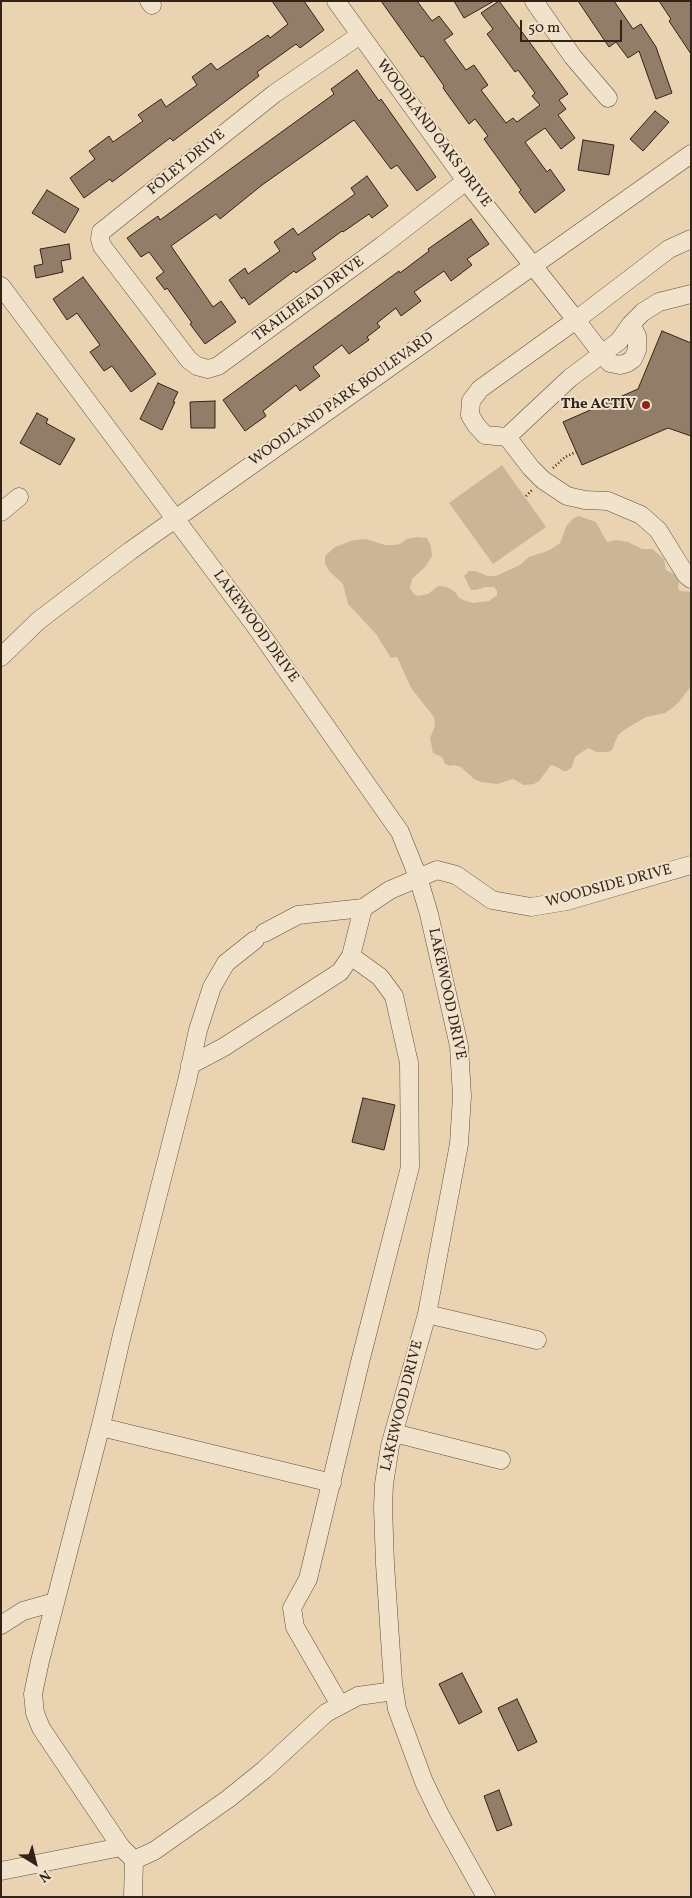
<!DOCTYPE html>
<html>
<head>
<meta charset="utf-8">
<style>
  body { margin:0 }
  #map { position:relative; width:692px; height:1898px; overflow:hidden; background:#ead3b1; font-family:Vollkorn,serif }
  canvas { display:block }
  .frame { position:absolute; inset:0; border:2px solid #322218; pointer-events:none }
  .north { position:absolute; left:10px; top:1838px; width:50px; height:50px; -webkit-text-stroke:4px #f1e2cc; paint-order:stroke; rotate:144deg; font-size:14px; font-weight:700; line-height:20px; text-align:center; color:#322218 }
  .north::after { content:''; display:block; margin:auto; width:18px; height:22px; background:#322218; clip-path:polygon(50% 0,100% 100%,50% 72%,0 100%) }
  .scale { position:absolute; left:520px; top:20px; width:102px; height:22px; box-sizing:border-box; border:2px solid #322218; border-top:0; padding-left:6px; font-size:15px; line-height:18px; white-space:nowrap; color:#322218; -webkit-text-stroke:4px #f1e2cc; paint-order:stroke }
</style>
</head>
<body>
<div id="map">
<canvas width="692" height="1898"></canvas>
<div class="frame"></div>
<div class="north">N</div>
<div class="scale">50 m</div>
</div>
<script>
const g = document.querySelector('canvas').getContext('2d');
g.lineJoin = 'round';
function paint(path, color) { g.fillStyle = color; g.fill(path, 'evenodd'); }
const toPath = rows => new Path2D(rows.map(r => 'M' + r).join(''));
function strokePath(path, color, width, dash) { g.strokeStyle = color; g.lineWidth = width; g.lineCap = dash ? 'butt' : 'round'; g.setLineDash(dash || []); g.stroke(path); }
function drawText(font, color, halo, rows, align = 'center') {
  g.font = font + ' Vollkorn,serif'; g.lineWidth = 4; g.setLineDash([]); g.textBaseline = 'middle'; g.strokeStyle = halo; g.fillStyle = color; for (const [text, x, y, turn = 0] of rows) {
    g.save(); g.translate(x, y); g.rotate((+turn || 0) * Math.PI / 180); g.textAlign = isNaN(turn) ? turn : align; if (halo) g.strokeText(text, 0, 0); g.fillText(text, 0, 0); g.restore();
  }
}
const green = toPath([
  [502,465,546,527,493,564,449,503],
  [579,516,596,522,607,542,616,540,628,542,642,549,652,549,664,559,666,570,676,575,679,582,678,588,680,591,691,592,691,686,679,702,671,709,665,713,646,717,624,730,618,735,612,750,608,752,597,752,588,748,575,757,572,767,567,771,563,771,557,767,551,765,539,781,534,784,524,785,513,779,497,784,481,782,474,779,461,767,454,765,450,766,445,764,442,757,433,753,430,738,435,726,434,717,411,688,397,657,391,658,376,634,348,604,343,584,329,571,325,563,325,556,335,547,354,540,366,539,385,545,393,545,400,544,407,539,417,537,427,538,431,546,432,556,426,566,412,579,410,588,414,594,418,596,428,594,438,586,447,587,455,592,459,598,466,601,473,603,489,601,497,595,497,591,494,587,485,587,476,590,471,590,464,576,469,571,475,571,488,576,496,576,520,565,529,557,550,550,560,543,567,525,574,518]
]);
const building = toPath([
  [272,1,304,1,324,30,300,48,296,44,257,72,259,76,173,141,170,138,112,182,110,179,84,198,70,178,95,159,89,151,109,136,113,142,143,121,138,115,161,99,166,107,197,85,192,77,211,63,217,70,268,35,270,38,288,24,272,1],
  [381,1,417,1,432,21,439,16,453,34,444,40,466,70,474,65,488,85,481,90,506,123,513,118,517,122,540,105,532,96,535,93,518,70,515,72,487,34,493,29,481,13,499,1,568,94,559,100,566,109,558,115,575,138,561,149,545,128,525,142,547,172,550,169,565,190,535,213,519,192,521,190,484,139,488,136,475,119,469,124,443,88,444,86,423,56,421,57,381,1],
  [454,1,494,1,464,18,454,1],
  [578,1,614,1,633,29,641,24,656,47,672,93,656,99,639,51,628,58,616,42,609,47,578,1],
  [659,1,691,1,691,54,669,21,671,19,659,1],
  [357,70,379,101,381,99,436,177,417,191,397,165,391,169,354,120,262,185,220,219,216,214,171,246,213,307,221,301,236,322,205,344,190,324,192,323,167,288,165,290,156,278,164,272,149,252,141,257,127,238,158,216,160,220,334,94,331,89,357,70],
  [655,111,669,122,643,151,630,139,655,111],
  [583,140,614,145,609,175,578,170,583,140],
  [367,176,388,206,372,218,369,214,343,232,342,231,312,253,316,259,296,273,294,271,249,305,244,297,242,299,229,280,245,268,248,274,280,251,274,242,293,228,298,235,355,194,351,188,367,176],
  [47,190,79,209,65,233,32,213,47,190],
  [471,219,489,244,467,259,472,265,451,281,444,271,414,292,421,301,401,316,396,308,377,323,380,327,367,337,369,340,349,354,342,345,313,367,320,376,300,391,296,385,263,411,266,416,245,431,223,400,399,271,400,273,429,251,428,249,471,219],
  [69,244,71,259,61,261,63,272,36,278,34,266,43,264,40,249,69,244],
  [83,277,156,374,131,392,112,366,104,371,90,352,100,345,77,313,67,320,53,299,83,277],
  [662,331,691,343,691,436,668,428,582,465,563,422,638,389,662,331],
  [158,383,178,392,173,402,175,402,162,430,140,419,158,383],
  [215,401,215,428,191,428,190,402,215,401],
  [37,413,48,419,46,423,75,439,60,465,20,443,37,413],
  [363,1098,395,1105,384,1150,352,1142,363,1098],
  [462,1673,482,1712,459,1724,439,1684,462,1673],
  [517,1699,537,1742,518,1751,498,1708,517,1699],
  [499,1790,512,1825,497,1831,484,1796,499,1790]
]);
const path = toPath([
  [553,468,565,457,576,452],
  [526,496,532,490]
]);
const minor = toPath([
  [149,1,152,5],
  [336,1,466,181,576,320,669,249,691,239],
  [534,1,573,57,608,98],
  [360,35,274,94,101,232,100,239,102,246,189,360,197,366,208,369,218,366,383,245,466,181],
  [1,286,254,624,400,832,418,877,429,914,459,1046,462,1096,459,1144,427,1314,390,1446,384,1484,383,1507,385,1564,393,1683,397,1709,424,1782,440,1815,486,1897],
  [631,324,637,336,637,350,633,359,627,363,620,365,610,363,602,354,576,320,480,389,471,401,470,415,476,425,485,435,507,437,570,378,602,354,619,341,631,324,643,312,659,302,691,294],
  [507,437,531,468,543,480,567,496,585,500,608,501,641,515,658,530,686,575,691,579],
  [1,512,19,497],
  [1,657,38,621,130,551,691,154],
  [264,933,298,915,363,908,390,890,437,870,456,875,492,900,531,907,567,901,691,865],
  [255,940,226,963,212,987,198,1030,187,1081,122,1335,102,1421,40,1661,33,1694,35,1713,41,1728,121,1847,134,1860,154,1851,228,1799,264,1770,326,1713,358,1696,394,1691],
  [190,1065,224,1047,340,972,351,956,363,908],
  [427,1314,537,1340],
  [101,1427,332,1483],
  [394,1433,501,1460],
  [1,1625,23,1611,55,1602],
  [340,1705,295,1627,292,1608,308,1579,360,1362,410,1167,409,1063,394,996,380,977,351,956],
  [1,1871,121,1847],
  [133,1897,134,1860]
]);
const markers = [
  [646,405,5,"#8f2418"]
];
const streetNames = [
  ["WOODLAND OAKS DRIVE",433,134,53],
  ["FOLEY DRIVE",187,163,-39],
  ["TRAILHEAD DRIVE",309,300,-36],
  ["WOODLAND PARK BOULEVARD",342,400,-35],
  ["LAKEWOOD DRIVE",255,627,54],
  ["WOODSIDE DRIVE",609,887,-15],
  ["LAKEWOOD DRIVE",446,994,78],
  ["LAKEWOOD DRIVE",403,1406,-76]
];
const poiNames = [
  ["The ACTIV",636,405]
];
paint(green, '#cbb597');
paint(building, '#927e68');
strokePath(building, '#322218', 1);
strokePath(minor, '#604e3e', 19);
strokePath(path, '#322218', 2.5, [1, 2.5]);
strokePath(minor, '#f1e2cc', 18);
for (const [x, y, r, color] of markers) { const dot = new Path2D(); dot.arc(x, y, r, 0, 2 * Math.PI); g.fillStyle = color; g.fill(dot); strokePath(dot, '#f1e2cc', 2); }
drawText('15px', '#322218', '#f1e2cc', streetNames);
drawText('bold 15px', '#322218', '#f1e2cc', poiNames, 'right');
</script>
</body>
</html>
